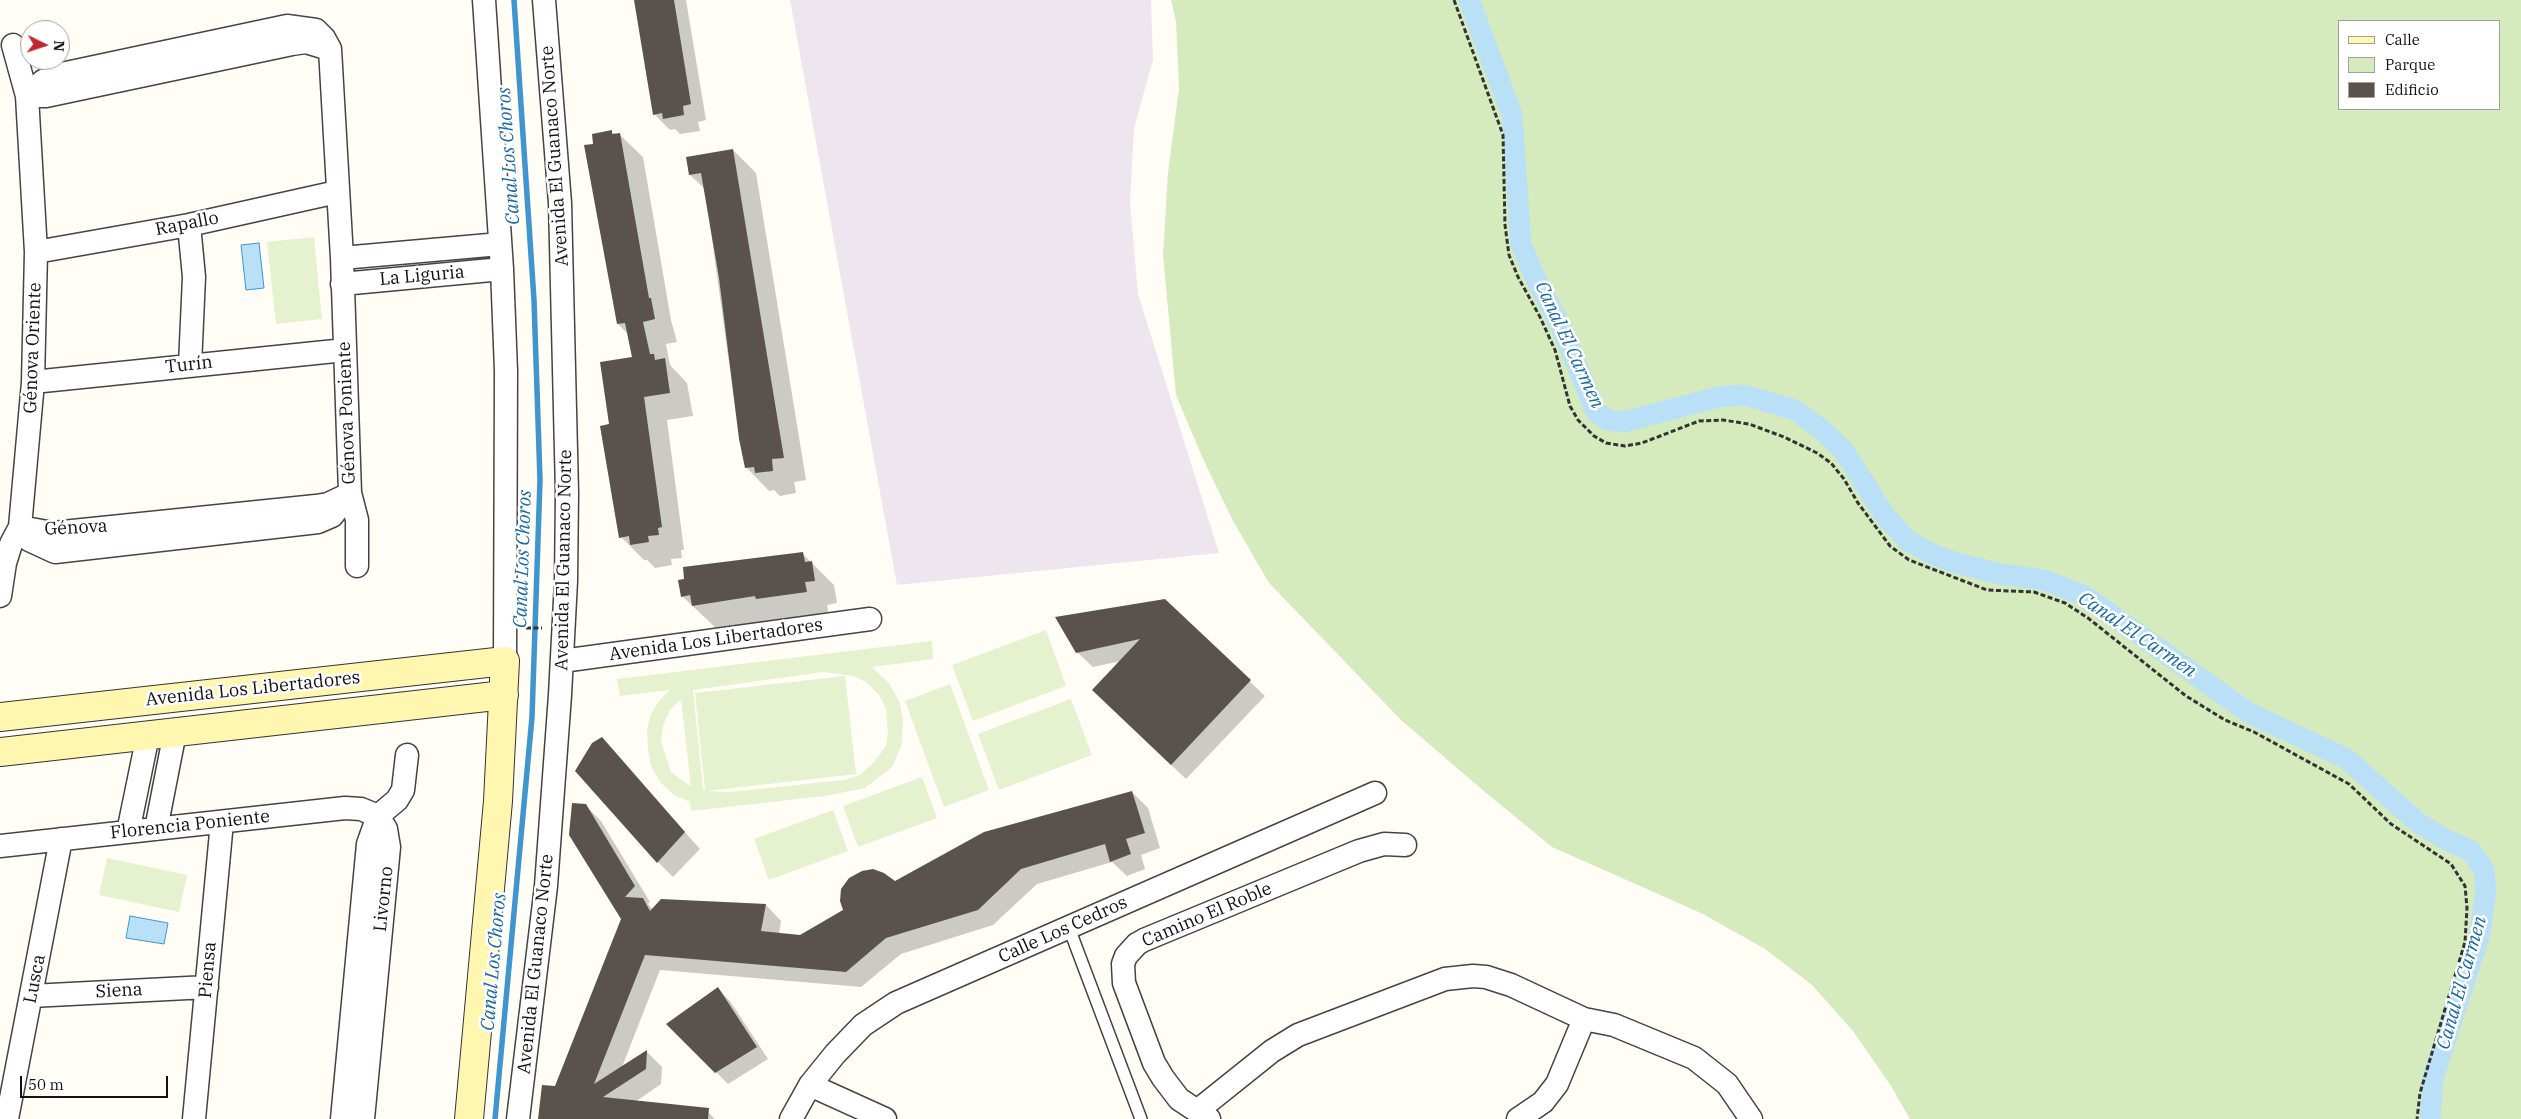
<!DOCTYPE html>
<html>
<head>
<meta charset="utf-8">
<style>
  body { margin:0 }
  #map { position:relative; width:2521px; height:1119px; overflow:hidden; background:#fffdf5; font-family:"IBM Plex Serif",serif }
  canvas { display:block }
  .legend { position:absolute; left:2338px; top:20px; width:162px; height:90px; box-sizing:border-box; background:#fff; border:1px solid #a0a0a0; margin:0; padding:6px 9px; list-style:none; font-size:15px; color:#111 }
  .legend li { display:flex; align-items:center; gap:10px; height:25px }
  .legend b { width:25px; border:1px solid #a0a0a0 }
  .north { position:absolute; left:20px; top:20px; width:50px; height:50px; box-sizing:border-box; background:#fff; border:1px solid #a0a0a0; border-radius:50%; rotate:94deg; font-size:14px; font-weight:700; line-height:20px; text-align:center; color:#111 }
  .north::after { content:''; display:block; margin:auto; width:18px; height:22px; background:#c4262e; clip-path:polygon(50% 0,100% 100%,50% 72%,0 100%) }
  .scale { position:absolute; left:20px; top:1076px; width:148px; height:22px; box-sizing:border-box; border:2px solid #111; border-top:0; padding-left:6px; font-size:15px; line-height:18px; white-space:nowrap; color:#111; -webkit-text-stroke:4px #fff; paint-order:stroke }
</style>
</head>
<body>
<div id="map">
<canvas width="2521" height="1119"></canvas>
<ul class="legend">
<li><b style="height:6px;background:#fff6b0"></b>Calle</li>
<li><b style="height:14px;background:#d5ebbd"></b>Parque</li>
<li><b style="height:14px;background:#5a524d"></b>Edificio</li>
</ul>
<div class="north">N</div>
<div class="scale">50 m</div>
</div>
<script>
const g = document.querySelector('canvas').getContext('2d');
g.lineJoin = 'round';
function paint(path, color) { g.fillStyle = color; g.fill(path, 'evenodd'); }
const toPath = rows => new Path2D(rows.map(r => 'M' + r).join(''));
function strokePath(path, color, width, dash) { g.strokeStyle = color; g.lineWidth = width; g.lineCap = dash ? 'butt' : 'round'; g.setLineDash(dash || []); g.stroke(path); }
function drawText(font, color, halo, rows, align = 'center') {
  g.font = font + ' "IBM Plex Serif",serif'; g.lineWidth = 5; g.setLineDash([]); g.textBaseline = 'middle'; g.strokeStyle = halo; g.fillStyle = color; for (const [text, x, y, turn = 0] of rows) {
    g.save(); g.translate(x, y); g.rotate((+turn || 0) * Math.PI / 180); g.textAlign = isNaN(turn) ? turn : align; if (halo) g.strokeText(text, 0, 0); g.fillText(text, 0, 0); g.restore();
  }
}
const industrial = toPath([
  [790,0,1151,0,1153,60,1134,128,1130,203,1138,294,1219,553,897,585]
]);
const green = toPath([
  [1171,0,2521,0,2521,1119,1910,1119,1891,1086,1853,1031,1812,985,1765,949,1703,914,1552,847,1485,792,1401,720,1269,583,1232,519,1203,459,1176,395,1163,255,1168,173,1179,88,1176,21],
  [2340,21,2500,21,2500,109,2340,109]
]);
const pitch = toPath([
  [314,237,322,319,276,324,267,242],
  [1046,630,1066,686,973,721,952,665],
  [932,641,933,659,872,667,889,683,900,703,903,721,902,744,892,767,865,788,825,796,691,811,690,802,674,795,661,783,651,766,648,749,647,732,650,716,658,702,670,690,620,696,617,679],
  [823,672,853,676,866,682,879,695,886,709,888,732,886,746,875,761,860,775,844,780,730,792,707,791,856,774,845,676,695,693,705,790,703,790,693,690],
  [681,699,691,787,671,772,661,741,663,726,670,710],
  [950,684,989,790,944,807,905,701],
  [1071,699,1092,755,999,790,978,734],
  [922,777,937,818,858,847,843,806],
  [833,810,848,851,769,880,754,839],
  [107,858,187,875,179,912,99,895]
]);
const water = toPath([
  [259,243,264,288,246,290,241,245,259,243],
  [130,916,168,923,164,944,126,938,130,916]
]);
const shadow = toPath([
  [635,0,686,0,706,120,698,122,700,131,680,134,675,129,670,130,654,114],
  [611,131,615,135,619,134,643,157,671,320,677,342,666,344,670,365,687,383,693,416,667,420,684,550,681,550,682,558,671,559,672,565,655,568,647,560,644,560,621,537,610,425,633,358,628,334,618,324,595,145],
  [733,150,756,173,806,480,794,482,796,493,780,496,774,490,769,491,746,467,735,406,705,189,690,175],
  [803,554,834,585,837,603,827,605,829,615,716,628,682,596],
  [1165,600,1265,696,1186,779,1108,705,1121,661,1093,667,1077,652],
  [601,738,700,849,673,877,658,862],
  [1132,792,1148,808,1160,848,1141,855,1145,869,1127,876,1112,862,1037,884,993,925,901,954,861,987,660,970,622,1067,646,1051,662,1067,661,1084,635,1102,705,1109,715,1119,540,1119,556,1087,622,919,585,805,601,821,650,902,648,904,653,910,661,900,766,905,781,921,779,934,801,936,895,883],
  [718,989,730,1001,768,1059,728,1084,668,1024]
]);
const stream = toPath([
  [495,1119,532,717,540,480,534,300,514,0]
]);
const canal = toPath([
  [1469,0,1512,115,1521,244,1535,277,1561,327,1596,412,1608,420,1623,422,1719,397,1744,395,1795,410,1821,429,1843,450,1886,517,1908,541,1934,555,1957,563,1999,574,2044,580,2085,596,2249,713,2347,759,2417,822,2443,838,2471,851,2484,870,2486,891,2479,937,2433,1078,2430,1119]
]);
const building = toPath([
  [634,0,674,0,691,104,683,106,684,115,663,119,662,113,653,115],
  [612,130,612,134,620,133,649,298,651,298,655,319,643,322,650,354,654,354,655,360,665,358,670,393,644,397,662,527,658,528,659,535,648,536,649,542,630,545,629,536,619,538,600,426,609,424,600,362,632,357,625,323,617,324,584,145,593,144,592,134],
  [733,149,784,458,772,459,773,471,755,473,754,467,745,468,739,439,719,278,701,173,689,175,686,157],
  [803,552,805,562,812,561,815,581,805,582,807,592,756,599,755,596,692,606,690,595,681,597,678,580,684,579,683,567],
  [1165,599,1251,680,1171,765,1092,690,1140,639,1076,653,1055,617],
  [602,737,685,832,657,863,575,771,592,743],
  [1132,791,1145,833,1126,839,1131,854,1110,862,1105,844,1021,869,978,910,886,938,846,972,645,955,594,1084,647,1050,646,1069,603,1097,709,1108,708,1119,538,1119,542,1085,555,1086,621,919,569,835,572,803,586,804,635,886,625,897,643,898,650,911,661,899,766,904,761,931,800,935,843,910,840,901,841,889,849,878,862,871,873,869,884,873,895,881,984,832],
  [718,987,757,1047,715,1073,666,1024]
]);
const path = toPath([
  [1454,0,1503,135,1505,225,1509,255,1518,277,1540,317,1555,350,1570,406,1578,420,1594,436,1606,443,1625,446,1642,443,1699,421,1723,420,1749,424,1784,437,1817,453,1831,463,1844,479,1858,503,1890,546,1909,560,1987,590,2034,592,2065,603,2088,618,2186,696,2225,720,2254,732,2349,784,2391,824,2451,864,2465,886,2467,908,2465,942,2420,1093,2417,1119],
  [526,628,542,628]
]);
const lane = toPath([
  [1069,928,1141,1119]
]);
const street = toPath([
  [484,0,502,269,506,371,505,661],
  [27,96,43,81,52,76,287,26,316,30,324,38,330,49,342,258,350,493,357,520,357,566],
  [27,96,46,96,292,44,306,42,329,49],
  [189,225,194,277,190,365],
  [36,252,189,225,337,192],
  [342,258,500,244],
  [342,284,502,269],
  [33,382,345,350],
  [20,527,29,540,55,552,318,522,332,516,350,493],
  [20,527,53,533,316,506,328,504,345,496],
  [0,596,5,563,11,544,20,527,33,382,36,252,27,96,13,45],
  [562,661,870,619],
  [156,829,175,732],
  [128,832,148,735],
  [0,846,345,808,361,809,378,816,386,829,389,847,363,1119],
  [31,996,207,987],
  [810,1085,885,1119],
  [1197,1111,1272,1051,1298,1035,1445,979,1473,976,1486,977,1511,985,1584,1019,1614,1025,1694,1058,1727,1084,1751,1119],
  [7,1119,61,839],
  [194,1119,222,822],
  [342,1119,368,844,378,816,397,800,403,790,407,755],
  [518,1119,546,886,560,695,566,581,567,493,560,203,544,0],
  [791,1119,810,1085,835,1054,863,1025,896,1003,1375,793],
  [1209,1119,1179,1099,1163,1078,1154,1063,1124,983,1123,964,1126,956,1137,944,1144,940,1359,851,1384,844,1405,845],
  [1518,1119,1543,1102,1557,1084,1584,1019]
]);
const secondary = toPath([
  [0,717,505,661,498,801,469,1119],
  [0,752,504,695]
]);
const streetNames = [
  ["Avenida El Guanaco Norte",555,156,-94],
  ["Rapallo",187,224,-11],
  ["La Liguria",422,276,-5],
  ["Génova Oriente",33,348,-88],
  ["Turín",189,365,-6],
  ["Génova Poniente",347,413,-92],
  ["Génova",76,528,-3],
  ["Avenida El Guanaco Norte",564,560,-89],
  ["Avenida Los Libertadores",716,640,-8],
  ["Avenida Los Libertadores",253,689,-6],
  ["Florencia Poniente",190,825,-6],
  ["Livorno",384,899,-84],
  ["Camino El Roble",1207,915,-23],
  ["Calle Los Cedros",1063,930,-24],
  ["Avenida El Guanaco Norte",536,964,-84],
  ["Piensa",208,970,-85],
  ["Lusca",35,979,-79],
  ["Siena",119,991,-3]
];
const waterNames = [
  ["Canal Los Choros",509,156,-94],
  ["Canal El Carmen",1569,345,65],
  ["Canal Los Choros",523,559,-88],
  ["Canal El Carmen",2137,635,34],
  ["Canal Los Choros",494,962,-85],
  ["Canal El Carmen",2462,983,-74]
];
paint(industrial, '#eee6ef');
paint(green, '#d5ebbd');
paint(pitch, '#e6f2cf');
paint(water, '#b9e0f7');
strokePath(water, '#3f96cf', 1);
paint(shadow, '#0003');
strokePath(stream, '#3f96cf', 5.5);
strokePath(canal, '#b9e0f7', 21);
paint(building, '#5a524d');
strokePath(lane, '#444', 14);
strokePath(street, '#444', 25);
strokePath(secondary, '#333', 30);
strokePath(path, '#333', 3, [5, 2.5]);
strokePath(lane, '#fff', 11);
strokePath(street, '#fff', 22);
strokePath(secondary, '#fff6b0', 28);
drawText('18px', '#111', '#fff', streetNames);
drawText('italic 19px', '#1768a6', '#fff', waterNames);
</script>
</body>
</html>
